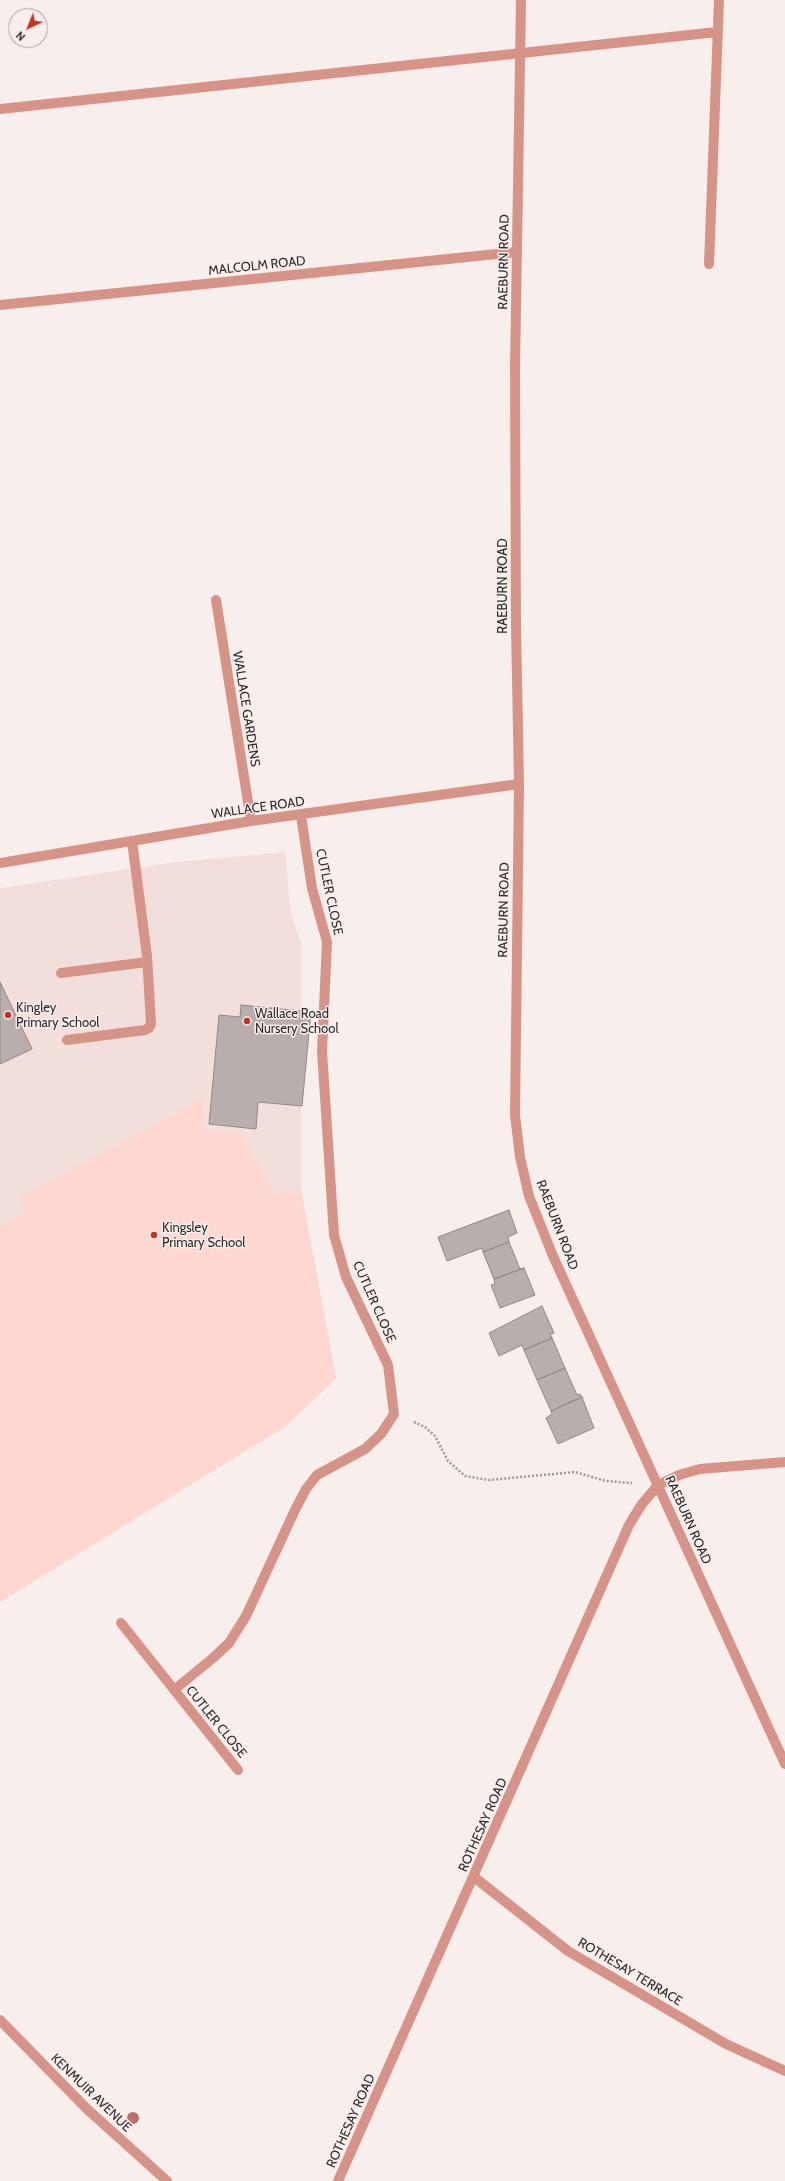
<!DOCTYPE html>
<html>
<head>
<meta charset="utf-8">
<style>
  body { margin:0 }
  #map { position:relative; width:785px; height:2181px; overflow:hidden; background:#f8eeec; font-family:Cabin,sans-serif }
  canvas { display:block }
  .north { position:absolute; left:8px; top:8px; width:40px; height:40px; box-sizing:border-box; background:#f8eeec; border:1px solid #a8a09f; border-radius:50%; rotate:223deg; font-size:11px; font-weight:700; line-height:16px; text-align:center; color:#2f2c2b }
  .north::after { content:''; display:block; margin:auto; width:14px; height:18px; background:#c13525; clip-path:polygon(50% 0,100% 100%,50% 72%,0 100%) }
</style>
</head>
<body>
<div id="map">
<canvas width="785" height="2181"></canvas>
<div class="north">N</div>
</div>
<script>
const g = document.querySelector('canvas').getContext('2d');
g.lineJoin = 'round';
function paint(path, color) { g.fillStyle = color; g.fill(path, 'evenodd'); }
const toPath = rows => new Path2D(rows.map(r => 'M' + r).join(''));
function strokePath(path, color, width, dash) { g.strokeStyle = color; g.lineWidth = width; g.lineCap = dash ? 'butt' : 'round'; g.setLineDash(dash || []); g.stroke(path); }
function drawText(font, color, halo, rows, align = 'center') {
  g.font = font + ' Cabin,sans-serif'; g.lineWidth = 3; g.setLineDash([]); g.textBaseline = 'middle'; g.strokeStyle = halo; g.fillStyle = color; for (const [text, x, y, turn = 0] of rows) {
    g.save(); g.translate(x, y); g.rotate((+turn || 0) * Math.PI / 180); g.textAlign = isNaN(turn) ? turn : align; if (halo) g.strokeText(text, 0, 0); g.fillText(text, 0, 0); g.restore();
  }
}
const built = toPath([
  [285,852,291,915,301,942,301,1190,336,1378,286,1426,0,1602,0,888,177,862]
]);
const green = toPath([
  [202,1099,205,1131,242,1134,274,1194,301,1190,336,1378,286,1426,0,1602,0,1227,25,1213,18,1198]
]);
const building = toPath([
  [0,982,32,1049,0,1064,0,982],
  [241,1005,311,1012,302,1106,258,1102,256,1129,209,1124,219,1015,240,1017,241,1005],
  [509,1210,517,1233,508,1237,509,1242,483,1252,482,1248,447,1261,438,1237,509,1210],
  [509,1242,520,1269,524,1268,494,1279,483,1252,509,1242],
  [524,1268,535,1295,500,1308,491,1285,495,1284,494,1279,524,1268],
  [542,1306,554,1333,550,1334,552,1338,524,1350,522,1345,499,1356,489,1333,542,1306],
  [552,1338,565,1368,537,1380,524,1350,552,1338],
  [565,1368,577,1395,580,1394,582,1397,551,1411,537,1380,565,1368],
  [582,1397,594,1428,558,1444,546,1418,552,1414,551,1411,582,1397]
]);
const path = toPath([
  [414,1422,425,1427,435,1436,448,1461,465,1476,489,1480,575,1472,606,1481,632,1483]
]);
const lane = toPath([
  [0,109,717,32],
  [709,264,719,0],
  [61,973,147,962],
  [67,1040,145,1030,149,1028,151,1024,147,956,132,841]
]);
const street = toPath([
  [521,0,515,370,516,627,519,784,515,1115,520,1157,529,1196,553,1256,785,1764],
  [0,305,516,252],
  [216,600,251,821],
  [0,863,251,821,519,784],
  [121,1623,238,1770],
  [174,1690,213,1658,229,1643,246,1616,295,1510,306,1489,317,1475,365,1449,381,1434,394,1414,388,1365,346,1277,334,1235,322,1051,327,942,312,888,301,816],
  [474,1877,568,1951,726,2044,785,2071],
  [0,2020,87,2109,167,2181],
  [338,2181,629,1525,642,1504,658,1485,679,1475,700,1469,785,1462]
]);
const trees = [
  [133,2118]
];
const markers = [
  [8,1015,4,"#c13525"],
  [247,1021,4,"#c13525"],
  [154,1235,4,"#c13525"]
];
const streetNames = [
  ["RAEBURN ROAD",504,262,-89],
  ["MALCOLM ROAD",257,266,-6],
  ["RAEBURN ROAD",503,586,-90],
  ["WALLACE GARDENS",246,709,81],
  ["WALLACE ROAD",258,808,-8],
  ["CUTLER CLOSE",329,892,78],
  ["RAEBURN ROAD",504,910,-89],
  ["RAEBURN ROAD",557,1225,69],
  ["CUTLER CLOSE",374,1302,66],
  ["RAEBURN ROAD",688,1520,66],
  ["CUTLER CLOSE",216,1722,51],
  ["ROTHESAY ROAD",483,1825,-66],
  ["ROTHESAY TERRACE",630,1972,31],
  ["KENMUIR AVENUE",91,2093,44],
  ["ROTHESAY ROAD",351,2121,-66]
];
const poiNames = [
  ["Kingley",16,1008],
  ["Primary School",16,1023],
  ["Wallace Road",255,1014],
  ["Nursery School",255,1029],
  ["Kingsley",162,1228],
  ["Primary School",162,1243]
];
paint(built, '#f2dfdb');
paint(green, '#fdd7d0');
paint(building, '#b8aead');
strokePath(building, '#928987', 1);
strokePath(path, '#9f9897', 2.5, [2, 2]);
strokePath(lane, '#d69488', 10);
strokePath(street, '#d69488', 10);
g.fillStyle = '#b7706a';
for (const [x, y] of trees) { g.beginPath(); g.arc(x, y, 6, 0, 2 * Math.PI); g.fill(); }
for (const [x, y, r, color] of markers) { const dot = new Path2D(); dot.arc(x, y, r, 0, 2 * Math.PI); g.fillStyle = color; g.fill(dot); strokePath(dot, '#f8eeec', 1.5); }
drawText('13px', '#2f2c2b', '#f8eeec', streetNames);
drawText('13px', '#2f2c2b', '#f8eeec', poiNames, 'left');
</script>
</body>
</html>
